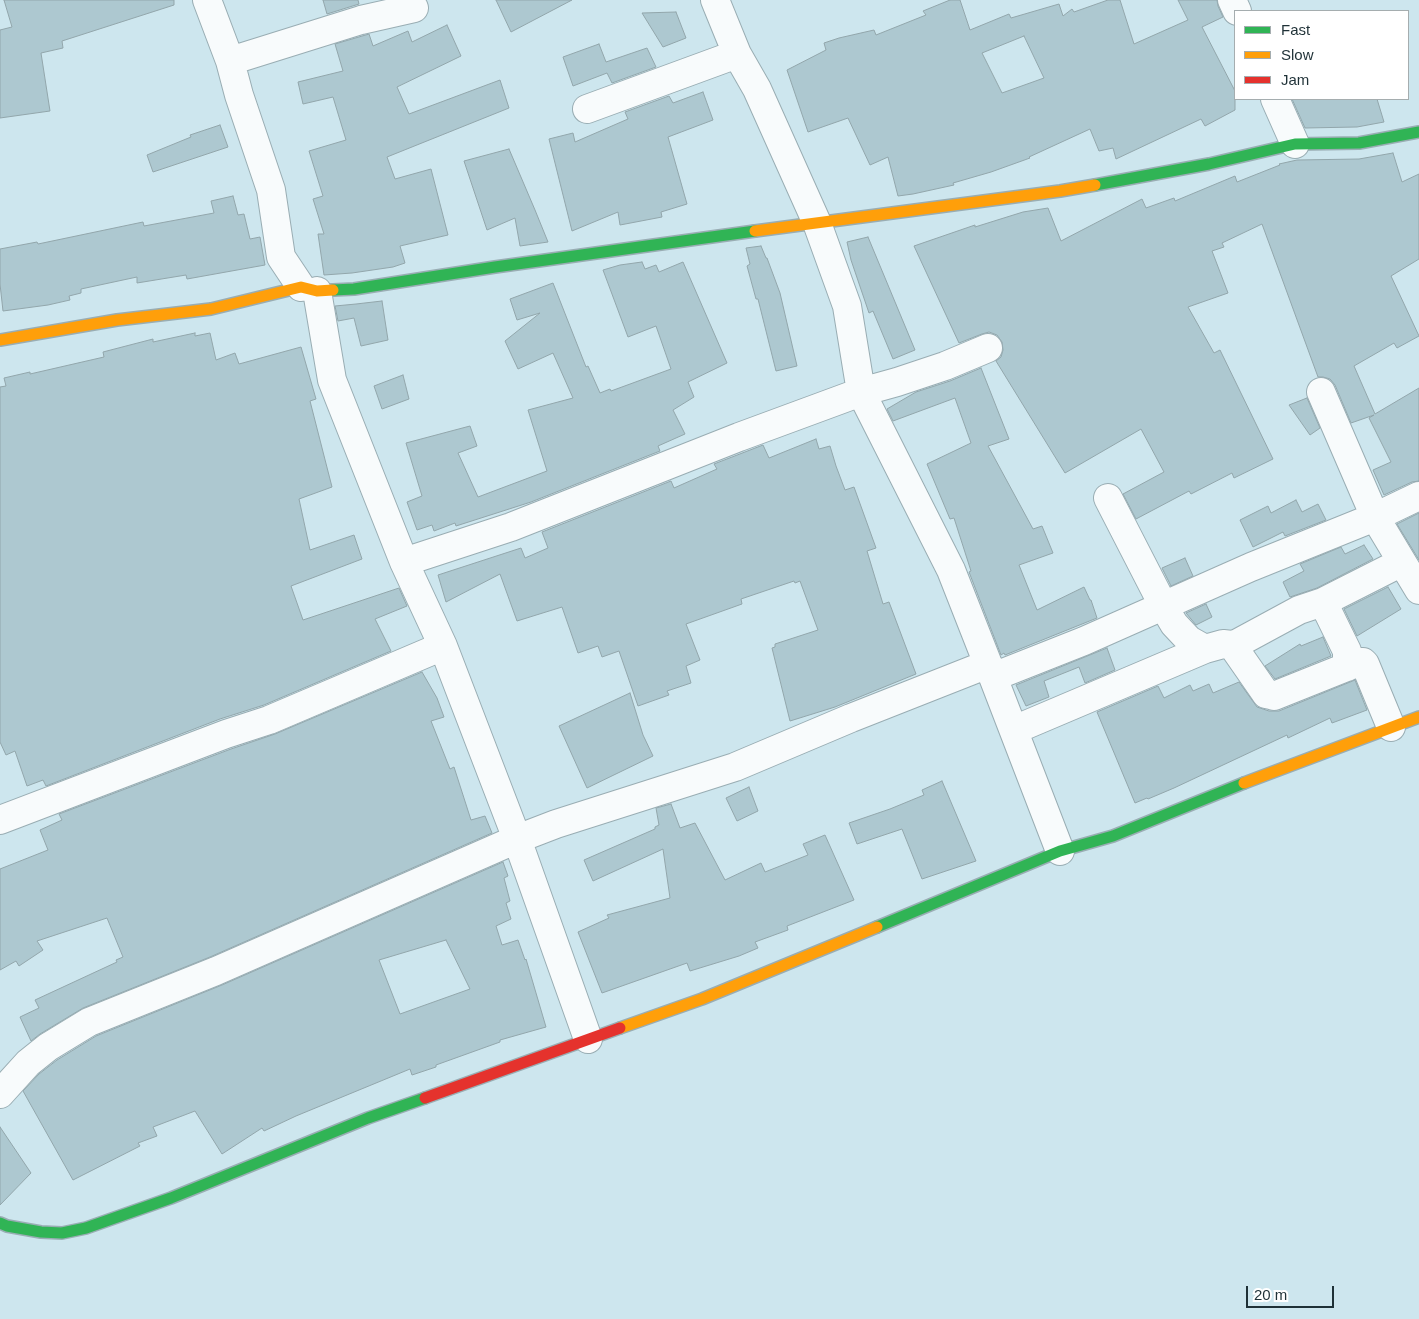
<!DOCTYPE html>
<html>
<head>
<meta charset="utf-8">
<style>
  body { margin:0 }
  #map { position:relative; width:1419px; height:1319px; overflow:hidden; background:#cde6ee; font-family:Helvetica,sans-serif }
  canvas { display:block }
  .legend { position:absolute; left:1234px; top:10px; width:175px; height:90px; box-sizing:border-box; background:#fff; border:1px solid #a5adaf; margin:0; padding:6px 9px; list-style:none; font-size:15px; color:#1f3137 }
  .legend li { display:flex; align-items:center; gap:10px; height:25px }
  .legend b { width:25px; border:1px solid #a5adaf }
  .scale { position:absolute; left:1246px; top:1286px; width:88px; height:22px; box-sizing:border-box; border:2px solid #1f3137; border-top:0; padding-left:6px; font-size:15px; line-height:18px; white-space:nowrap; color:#1f3137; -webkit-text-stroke:4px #fff; paint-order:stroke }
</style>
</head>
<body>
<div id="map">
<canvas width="1419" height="1319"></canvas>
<ul class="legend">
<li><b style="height:6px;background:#30b455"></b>Fast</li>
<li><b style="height:6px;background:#ff9f0a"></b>Slow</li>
<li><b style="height:6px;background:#e5322d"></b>Jam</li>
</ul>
<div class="scale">20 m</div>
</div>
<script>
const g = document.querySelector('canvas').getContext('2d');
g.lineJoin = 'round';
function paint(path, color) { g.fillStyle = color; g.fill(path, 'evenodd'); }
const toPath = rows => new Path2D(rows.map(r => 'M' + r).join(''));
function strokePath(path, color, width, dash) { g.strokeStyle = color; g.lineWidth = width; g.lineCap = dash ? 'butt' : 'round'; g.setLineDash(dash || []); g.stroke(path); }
const building = toPath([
  [4,0,174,0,174,5,62,41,63,48,41,53,50,111,0,118,0,30,12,27,4,0],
  [323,0,358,0,359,4,327,14,323,0],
  [496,0,572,0,511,32,496,0],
  [950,0,960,0,970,30,1009,14,1011,18,1059,4,1063,16,1072,9,1074,12,1108,0,1120,0,1134,44,1188,20,1178,0,1217,0,1218,6,1223,17,1202,27,1235,91,1235,110,1205,126,1201,119,1116,159,1113,148,1099,151,1090,129,1029,157,1030,158,991,172,953,183,954,185,913,194,898,196,888,157,870,165,848,118,808,132,787,70,826,50,824,43,839,38,874,30,876,35,926,15,923,11,950,0],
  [1024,36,1044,78,1002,93,982,53,1024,36],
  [676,12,686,38,663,47,642,13,676,12],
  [447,25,461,56,397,87,409,114,500,80,509,108,387,157,395,179,431,169,448,235,400,246,405,263,393,267,352,273,324,275,318,234,324,234,313,199,323,196,309,151,346,140,333,97,303,104,298,82,343,71,335,44,369,34,373,46,408,31,412,42,447,25],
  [599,44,606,62,647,48,656,67,612,83,607,73,573,86,563,57,599,44],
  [703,92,713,120,668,137,687,204,661,212,662,217,620,225,618,212,572,231,549,139,573,133,575,142,628,119,625,112,669,96,673,103,703,92],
  [1292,99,1377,99,1384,122,1357,127,1305,128,1292,99],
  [220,125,228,147,153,172,147,155,191,137,190,135,220,125],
  [509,149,535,210,548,242,520,246,515,218,487,230,464,161,509,149],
  [1393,153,1402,182,1419,174,1419,259,1391,276,1419,336,1397,348,1394,343,1354,366,1375,414,1419,388,1419,481,1412,482,1384,495,1373,470,1391,462,1369,418,1374,415,1351,423,1335,385,1330,379,1323,377,1318,377,1262,224,1222,243,1224,247,1212,251,1228,293,1188,307,1214,353,1220,350,1273,459,1234,478,1232,473,1191,494,1189,491,1136,519,1123,494,1164,472,1141,429,1065,473,996,361,1001,357,1003,350,1002,342,997,335,989,332,982,334,959,343,914,246,975,225,975,227,1023,212,1048,208,1061,241,1142,199,1146,208,1174,198,1175,201,1235,176,1237,182,1280,165,1279,164,1297,160,1359,159,1393,153],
  [233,196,238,215,244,214,250,239,260,237,265,265,187,279,186,275,137,283,137,277,81,289,81,293,69,296,70,300,48,305,3,311,0,284,0,249,37,242,38,244,143,222,144,226,214,213,211,201,233,196],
  [868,237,915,350,893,359,873,311,869,313,851,260,847,242,868,237],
  [761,246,766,258,767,258,780,293,797,366,776,371,758,299,756,299,747,266,750,264,746,248,761,246],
  [642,262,645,269,656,265,659,272,683,262,727,363,688,382,694,397,673,410,685,434,658,446,660,451,531,502,456,526,455,523,434,531,432,525,417,530,407,502,422,496,406,443,470,426,477,446,458,453,478,497,547,471,528,410,573,398,553,353,518,369,505,341,540,313,517,320,510,299,553,283,586,367,588,366,600,393,610,389,611,391,671,369,656,326,628,337,603,270,620,265,642,262],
  [382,301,388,340,361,346,354,318,338,321,335,306,356,304,382,301],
  [195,333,195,336,210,333,216,360,235,353,239,364,301,347,316,399,310,401,332,487,299,499,310,550,354,535,362,559,291,586,303,620,399,588,407,606,375,619,391,651,264,705,220,719,46,786,43,780,27,786,15,751,6,755,0,742,0,387,6,386,4,378,30,372,30,374,104,357,103,352,153,339,153,342,195,333],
  [981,368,1009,439,988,446,1033,529,1042,526,1053,553,1019,565,1037,610,1084,587,1090,600,1091,600,1097,618,1005,655,1004,653,1001,655,969,572,971,571,954,518,950,519,927,464,971,443,955,398,893,421,887,409,916,392,950,381,981,368],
  [403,375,409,399,382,409,374,386,403,375],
  [1307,398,1320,428,1310,435,1289,405,1307,398],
  [816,439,819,449,830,446,836,466,845,490,854,487,876,548,867,551,883,604,889,602,916,674,835,707,790,721,772,648,775,647,775,644,818,630,800,581,795,583,794,581,741,599,742,604,686,624,700,660,686,666,691,683,667,691,669,695,638,706,619,651,602,657,598,646,578,653,562,607,517,621,500,574,446,602,438,575,521,548,525,558,548,548,542,532,671,481,674,488,717,469,714,464,763,445,769,458,816,439],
  [1296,500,1302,512,1318,504,1326,520,1285,536,1283,532,1253,547,1240,520,1268,506,1271,513,1296,500],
  [1419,513,1419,560,1397,524,1419,513],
  [1364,545,1373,559,1317,588,1290,597,1283,582,1304,571,1300,564,1341,547,1345,554,1364,545],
  [1185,558,1193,576,1171,586,1162,568,1185,558],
  [1388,587,1401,609,1357,636,1344,609,1388,587],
  [1206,604,1212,617,1196,625,1186,613,1206,604],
  [1323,637,1331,656,1275,679,1265,666,1300,644,1301,646,1323,637],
  [1107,648,1115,670,1085,683,1079,667,1044,681,1049,697,1026,706,1016,685,1107,648],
  [422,672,437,698,444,717,431,721,450,769,454,767,471,820,485,816,492,833,210,957,83,1008,40,1034,31,1041,20,1017,39,1008,35,1000,117,962,116,960,123,957,107,918,37,941,43,950,19,966,16,961,0,970,0,869,48,850,40,830,62,820,59,814,231,749,275,734,422,672],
  [1355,680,1367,710,1332,723,1330,718,1288,738,1287,735,1174,788,1148,799,1147,798,1135,803,1097,712,1158,686,1164,698,1190,685,1193,691,1209,684,1213,693,1239,682,1257,707,1269,711,1279,711,1355,680],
  [630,693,643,735,653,756,587,788,559,726,630,693],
  [942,781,976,861,922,879,902,829,857,844,849,823,890,809,924,795,922,790,942,781],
  [749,787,758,811,737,821,726,798,749,787],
  [671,804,680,828,695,823,725,880,761,863,765,872,808,855,803,844,825,835,854,900,787,926,788,930,755,942,758,948,739,956,690,971,687,963,602,993,578,932,609,918,607,915,670,898,663,849,593,881,584,860,655,829,655,827,659,825,656,808,671,804],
  [503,862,508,876,504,878,510,901,506,903,511,919,496,926,502,945,518,940,525,960,526,959,546,1027,500,1040,500,1042,436,1065,436,1067,412,1075,410,1069,296,1116,264,1131,262,1128,222,1154,195,1111,153,1127,157,1136,138,1143,140,1146,73,1180,23,1091,39,1074,57,1060,96,1036,222,985,503,862],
  [446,940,470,989,400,1014,379,960,446,940],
  [0,1127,31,1173,0,1205,0,1127]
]);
const street = toPath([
  [207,0,230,61,239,95,271,190,281,257,301,287],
  [1232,0,1237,11],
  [230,61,361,20,414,8],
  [1275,99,1295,144],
  [587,109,737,54],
  [317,291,332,380,404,562,443,646,517,839,588,1039],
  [988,348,945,366,897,382,861,392,951,570,993,677,1060,851],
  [1321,392,1375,517,1419,590],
  [1108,498,1164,607,1174,624,1189,640,1205,649,1223,644,1232,645,1238,643,1299,610,1323,602,1402,562],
  [404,562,511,527,739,437,861,392,847,306,817,223,757,89,737,54,715,0],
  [1323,602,1347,651,1347,667],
  [1232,645,1264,691,1266,694,1271,695,1274,696,1359,662,1363,662,1365,664,1391,727],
  [993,677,1084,641,1251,567,1375,517,1419,496],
  [1014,730,1205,649],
  [0,820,226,734,269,720,443,646],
  [0,1094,28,1063,48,1047,89,1022,216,971,517,839,556,824,735,767,851,718,988,664]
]);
const fast = toPath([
  [1095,185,1209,164,1295,144,1359,143,1419,132],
  [333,290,354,289,495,267,755,231],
  [877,927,1060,851,1113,836,1244,783],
  [0,1223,7,1226,41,1232,62,1233,86,1228,171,1198,368,1118,425,1098]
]);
const slow = toPath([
  [755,231,1060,191,1095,185],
  [0,340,117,320,211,309,301,287,317,291,333,290],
  [1244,783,1419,717],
  [620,1028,702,999,877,927]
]);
const jam = toPath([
  [425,1098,620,1028]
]);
paint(building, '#adc8d0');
strokePath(building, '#92a6ab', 1);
strokePath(street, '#99adb3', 30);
strokePath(fast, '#99adb3', 14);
strokePath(slow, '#99adb3', 14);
strokePath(jam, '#99adb3', 14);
strokePath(street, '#f8fbfc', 28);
strokePath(fast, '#30b455', 11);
strokePath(slow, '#ff9f0a', 11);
strokePath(jam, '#e5322d', 11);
</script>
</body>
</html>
